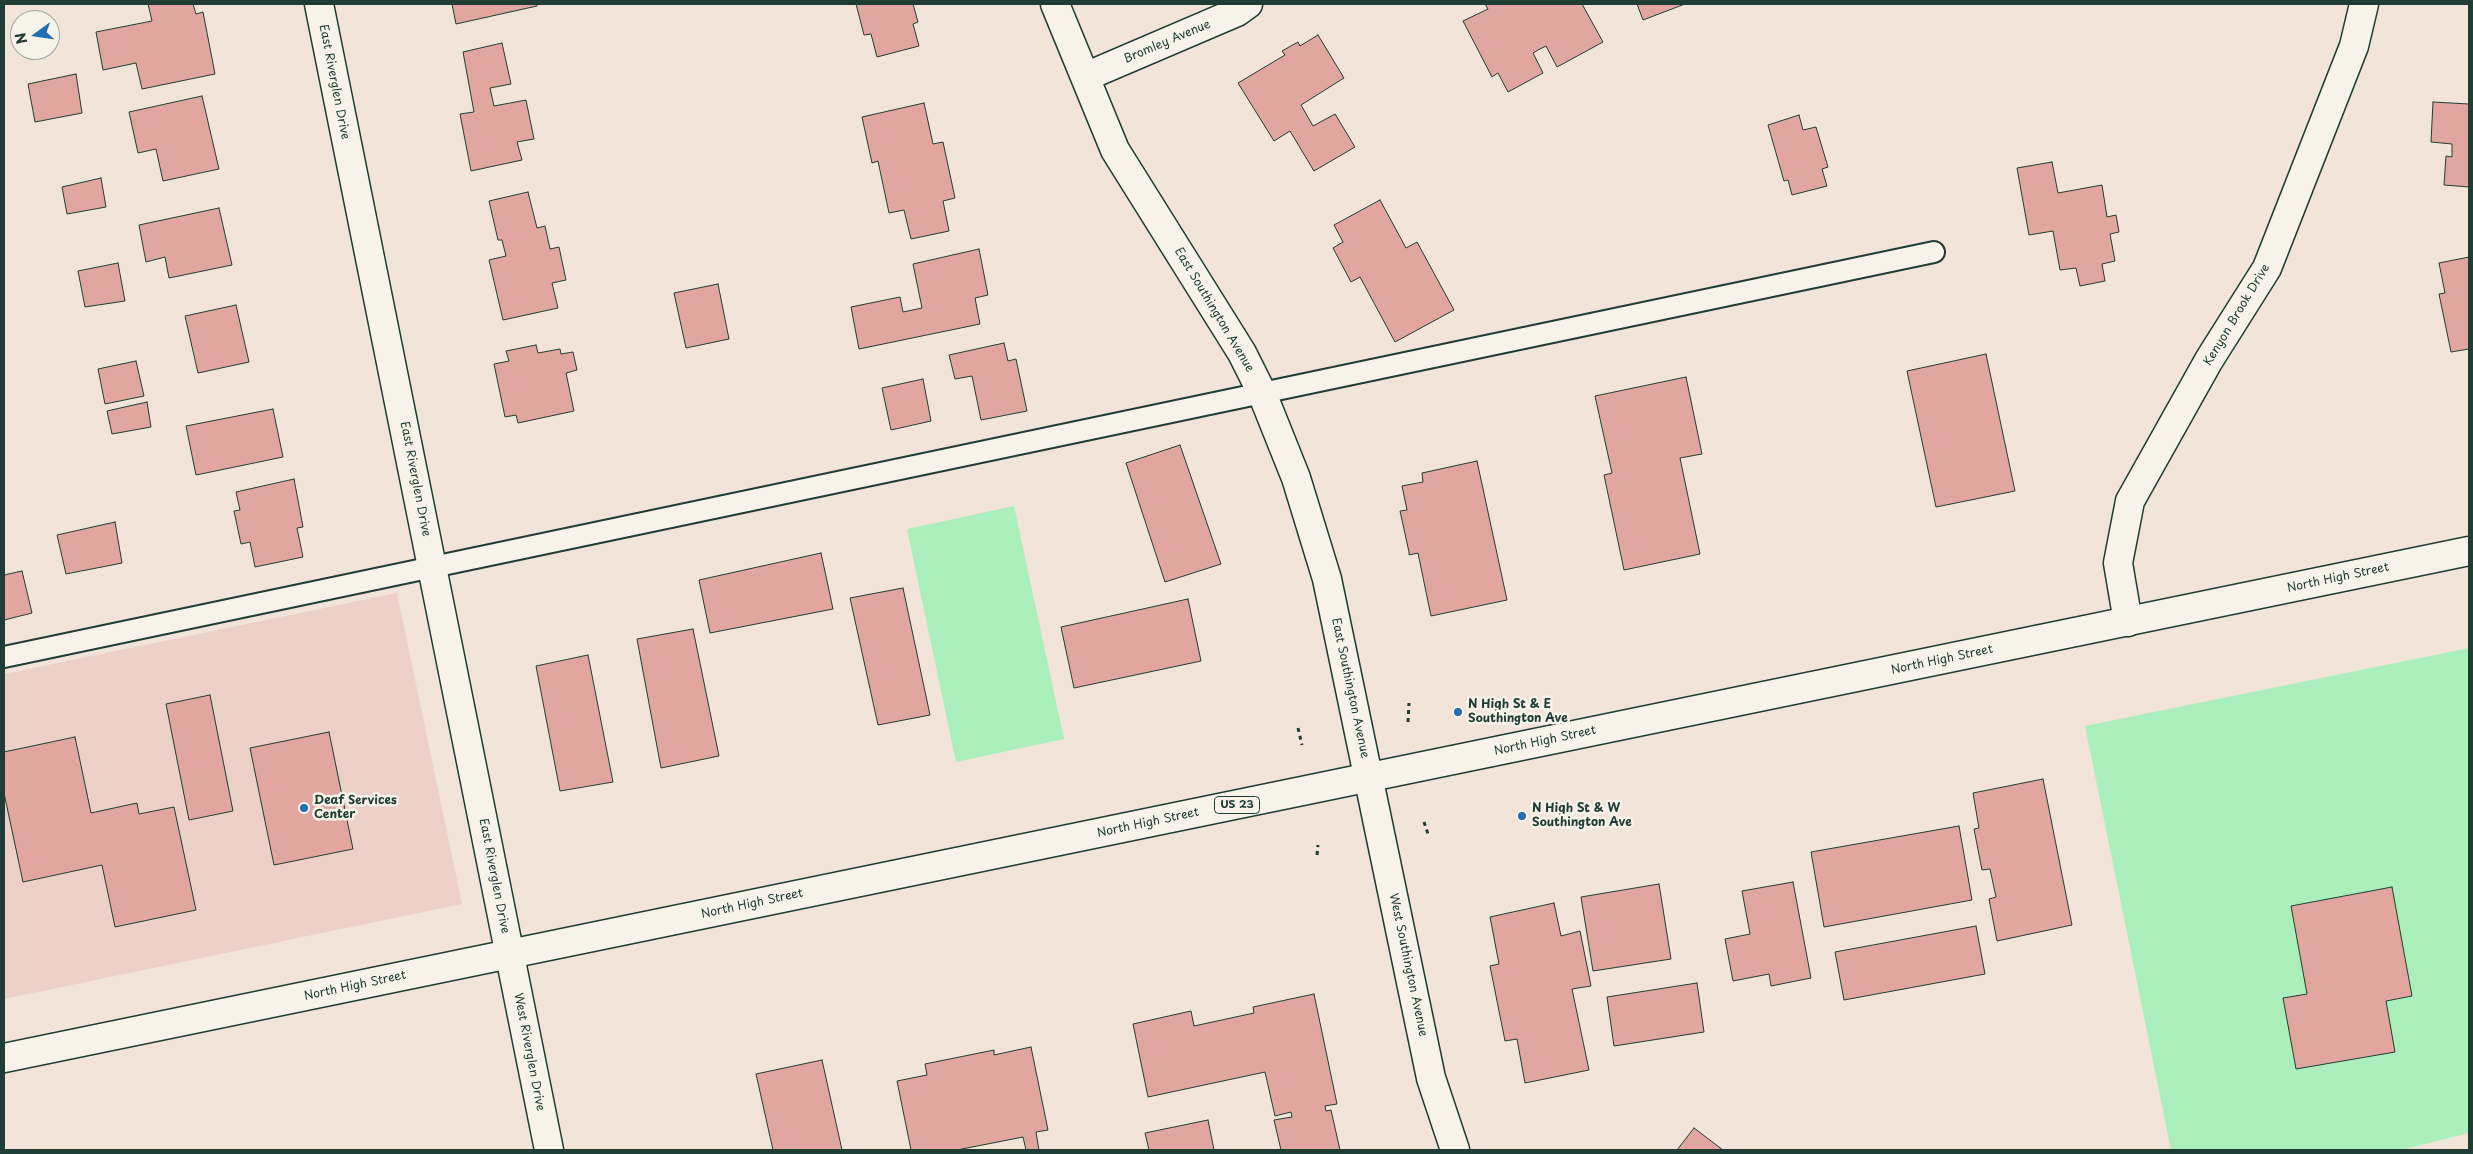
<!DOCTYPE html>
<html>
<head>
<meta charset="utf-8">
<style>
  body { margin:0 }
  #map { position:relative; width:2473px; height:1154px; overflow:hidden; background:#f2e4d9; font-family:"Playpen Sans",sans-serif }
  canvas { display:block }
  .frame { position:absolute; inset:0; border:5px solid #1f3d34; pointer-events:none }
  .north { position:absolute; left:10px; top:10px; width:50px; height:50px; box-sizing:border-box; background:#f7f3e8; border:1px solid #a1aaa0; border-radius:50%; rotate:256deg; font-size:14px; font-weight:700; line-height:20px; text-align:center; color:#1f3d34 }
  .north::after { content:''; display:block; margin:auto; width:18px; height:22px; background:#1f6fb2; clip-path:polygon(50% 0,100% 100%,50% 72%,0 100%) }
</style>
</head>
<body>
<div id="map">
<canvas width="2473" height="1154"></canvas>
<div class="frame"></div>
<div class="north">N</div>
</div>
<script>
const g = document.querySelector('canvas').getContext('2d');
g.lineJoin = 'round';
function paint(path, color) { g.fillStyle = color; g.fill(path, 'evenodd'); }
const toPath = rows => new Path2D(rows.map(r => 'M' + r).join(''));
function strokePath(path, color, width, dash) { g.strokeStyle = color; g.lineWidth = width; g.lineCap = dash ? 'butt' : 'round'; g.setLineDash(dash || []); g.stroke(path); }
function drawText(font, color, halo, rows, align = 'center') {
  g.font = font + ' "Playpen Sans",sans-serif'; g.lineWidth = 5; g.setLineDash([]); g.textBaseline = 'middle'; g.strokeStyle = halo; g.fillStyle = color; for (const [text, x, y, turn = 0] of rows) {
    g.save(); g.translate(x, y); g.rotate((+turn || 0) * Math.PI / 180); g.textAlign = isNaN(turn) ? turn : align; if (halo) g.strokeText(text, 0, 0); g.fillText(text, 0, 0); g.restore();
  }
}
const built = toPath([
  [397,593,462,904,4,999,4,674]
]);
const green = toPath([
  [1014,506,1064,739,956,762,907,529],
  [2469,648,2469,1133,2401,1150,2171,1150,2085,726]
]);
const building = toPath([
  [148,4,193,4,196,14,203,12,215,74,142,89,136,63,103,70,96,32,152,21,148,4],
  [452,4,537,4,537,6,456,24,452,4],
  [856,4,913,4,918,22,913,24,919,46,877,57,871,34,864,35,856,4],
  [1485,4,1582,4,1603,42,1557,67,1546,46,1540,49,1533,53,1543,73,1508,92,1498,73,1492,77,1463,21,1488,9,1485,4],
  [1637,4,1685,4,1643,20,1637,4],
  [1318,35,1344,78,1301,105,1313,126,1335,114,1355,147,1314,171,1290,131,1274,141,1238,83,1285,55,1282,51,1298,42,1300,46,1318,35],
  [502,43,511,84,490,88,494,106,526,100,534,139,517,142,522,160,471,171,460,114,474,112,463,52,502,43],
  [76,74,82,113,35,122,28,84,76,74],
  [202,96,219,169,163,181,156,149,138,153,129,112,202,96],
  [2433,102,2469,104,2469,187,2444,185,2446,156,2452,157,2452,144,2431,142,2433,102],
  [924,103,933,144,943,142,955,198,943,201,949,231,911,239,904,210,889,213,878,161,872,163,862,117,924,103],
  [1799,115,1803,130,1816,127,1828,167,1822,169,1827,186,1792,195,1788,180,1784,181,1768,125,1799,115],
  [2052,162,2058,193,2102,185,2107,217,2116,215,2119,232,2110,234,2115,261,2102,264,2105,281,2080,286,2076,268,2060,270,2053,231,2029,235,2017,168,2052,162],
  [101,178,106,207,67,214,62,187,101,178],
  [528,192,537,228,545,226,550,249,559,247,566,280,552,283,558,308,503,320,489,260,506,256,502,240,498,240,489,201,528,192],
  [1380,200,1406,248,1417,242,1454,310,1395,342,1360,277,1351,282,1333,248,1343,242,1334,225,1380,200],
  [219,208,232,265,169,278,165,257,146,262,139,225,219,208],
  [979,249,988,295,975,298,980,324,859,349,851,307,900,297,903,312,922,308,913,264,979,249],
  [2469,257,2469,349,2451,352,2439,294,2445,293,2439,263,2469,257],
  [118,263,125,301,85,307,78,271,118,263],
  [718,284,729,339,686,348,674,293,718,284],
  [236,305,249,362,198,373,185,316,236,305],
  [1004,343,1008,361,1016,359,1027,411,981,420,972,376,955,379,949,355,1004,343],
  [536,345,538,353,560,349,561,354,573,352,577,370,566,373,574,411,518,423,516,415,505,417,494,364,509,361,506,351,536,345],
  [1986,354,2015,491,1936,507,1907,371,1986,354],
  [136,361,144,396,105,404,98,369,136,361],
  [1686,377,1702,454,1680,458,1700,554,1624,570,1604,475,1612,473,1595,396,1686,377],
  [923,379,931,421,891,430,882,388,923,379],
  [147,402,151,427,112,434,107,411,147,402],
  [273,409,283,457,196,475,186,426,273,409],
  [1180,445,1221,564,1165,582,1126,463,1180,445],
  [1477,461,1507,600,1431,616,1418,553,1409,555,1409,552,1400,511,1407,510,1402,486,1423,482,1422,473,1477,461],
  [294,479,303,527,297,528,303,557,255,567,250,542,241,544,234,511,240,510,236,492,294,479],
  [115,522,122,563,66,574,57,535,115,522],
  [821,553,833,609,710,633,699,580,821,553],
  [22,571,32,613,4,620,4,575,22,571],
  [903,588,930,715,878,725,850,598,903,588],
  [1188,599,1201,661,1074,688,1061,627,1188,599],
  [693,629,719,756,661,768,637,639,693,629],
  [588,655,613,782,560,791,536,666,588,655],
  [210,695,233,811,189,820,166,704,210,695],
  [329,732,353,849,274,865,250,748,329,732],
  [75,737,91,813,137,803,139,814,174,807,196,910,115,927,102,865,23,882,4,793,4,752,75,737],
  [2043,779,2072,925,1997,941,1989,899,1996,897,1990,869,1982,870,1974,829,1979,828,1973,793,2043,779],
  [1959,826,1972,900,1824,927,1811,852,1959,826],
  [1793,882,1811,978,1771,986,1769,974,1733,981,1725,939,1750,934,1742,891,1793,882],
  [1659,884,1671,959,1593,971,1581,897,1659,884],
  [2392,887,2412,996,2386,1001,2395,1052,2296,1069,2283,998,2307,994,2291,906,2392,887],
  [1554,903,1561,936,1580,931,1591,986,1572,989,1589,1070,1525,1083,1517,1039,1505,1041,1490,966,1499,964,1490,917,1554,903],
  [1976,926,1985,974,1844,1000,1835,952,1976,926],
  [1697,983,1704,1032,1614,1046,1607,997,1697,983],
  [1314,994,1337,1104,1325,1106,1326,1111,1331,1110,1340,1150,1281,1150,1274,1120,1292,1117,1291,1112,1275,1116,1265,1072,1148,1097,1133,1024,1191,1011,1194,1026,1254,1013,1253,1007,1314,994],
  [1031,1047,1048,1130,1036,1132,1039,1150,1026,1150,1023,1137,957,1150,911,1150,897,1081,927,1075,925,1064,994,1050,994,1055,1031,1047],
  [822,1060,842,1150,773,1150,756,1074,822,1060],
  [1208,1120,1214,1150,1149,1150,1145,1133,1208,1120],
  [1694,1128,1723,1150,1677,1150,1694,1128]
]);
const path = toPath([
  [1408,722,1409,703],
  [1298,728,1302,745],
  [1424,822,1429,837],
  [1317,855,1318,845]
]);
const service = toPath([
  [4,657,1934,252]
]);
const minor = toPath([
  [319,4,549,1150],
  [1055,4,1115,150,1242,353,1262,393,1296,478,1327,579,1431,1078,1455,1150],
  [1085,77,1237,12,1248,4],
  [2128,622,2118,563,2130,501,2209,360,2267,268,2354,46,2364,4]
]);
const primary = toPath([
  [4,1058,2469,551]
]);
const markers = [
  [1458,712,5,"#1f6fb2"],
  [304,808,5,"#1f6fb2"],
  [1522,816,5,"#1f6fb2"]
];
const shields = [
  [1237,805,45]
];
const shieldNames = [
  ["US 23",1237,805]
];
const streetNames = [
  ["Bromley Avenue",1167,42,-23],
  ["East Riverglen Drive",334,82,79],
  ["East Southington Avenue",1214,310,59],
  ["Kenyon Brook Drive",2237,315,-59],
  ["East Riverglen Drive",415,479,79],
  ["North High Street",2338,578,-12],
  ["North High Street",1942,660,-12],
  ["East Southington Avenue",1350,688,78],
  ["North High Street",1545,741,-12],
  ["North High Street",1148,823,-12],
  ["East Riverglen Drive",494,876,79],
  ["North High Street",752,904,-12],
  ["West Southington Avenue",1408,965,78],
  ["North High Street",355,986,-12],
  ["West Riverglen Drive",529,1052,79]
];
const poiNames = [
  ["N High St & E",1468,705],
  ["Southington Ave",1468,719],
  ["Deaf Services",314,801],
  ["Center",314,815],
  ["N High St & W",1532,809],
  ["Southington Ave",1532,823]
];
paint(built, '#edd1c8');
paint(green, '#abf0bc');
paint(building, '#e0a69f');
strokePath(building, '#1f3d34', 1);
strokePath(service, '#1f3d34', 24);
strokePath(minor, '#1f3d34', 31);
strokePath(primary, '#1f3d34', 31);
strokePath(path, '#1f3d34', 3, [4, 4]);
strokePath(service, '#f7f3e8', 20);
strokePath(minor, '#f7f3e8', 28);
strokePath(primary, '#f7f3e8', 28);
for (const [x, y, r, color] of markers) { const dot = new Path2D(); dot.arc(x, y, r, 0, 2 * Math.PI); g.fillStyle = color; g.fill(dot); strokePath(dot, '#f7f3e8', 2); }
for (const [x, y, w] of shields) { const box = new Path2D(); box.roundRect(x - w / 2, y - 8.5, w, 17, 4); g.fillStyle = '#f7f3e8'; g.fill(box); strokePath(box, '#1f3d34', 1); }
drawText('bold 11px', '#1f3d34', null, shieldNames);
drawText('12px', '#1f3d34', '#f7f3e8', streetNames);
drawText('bold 12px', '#1f3d34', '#f7f3e8', poiNames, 'left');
</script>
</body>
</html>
